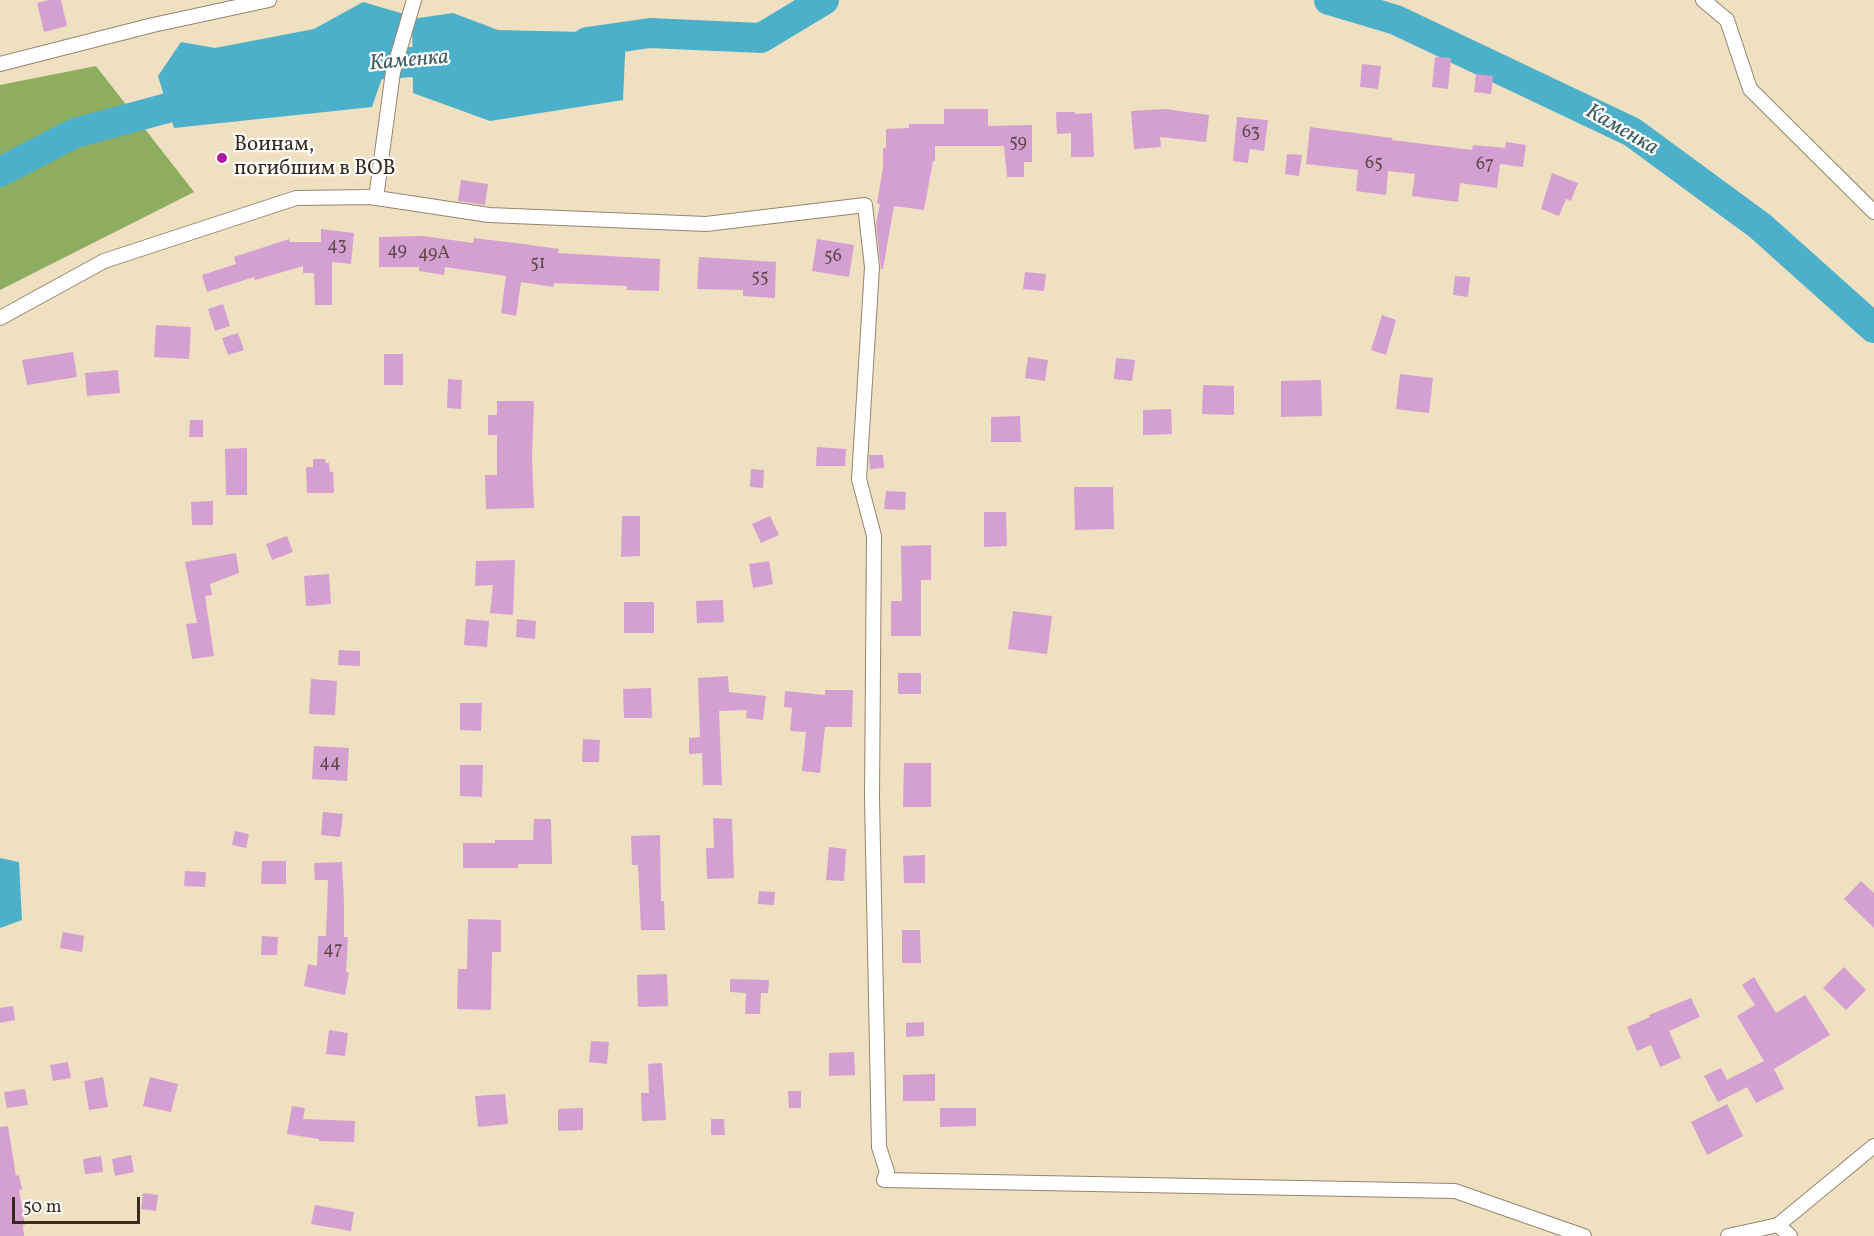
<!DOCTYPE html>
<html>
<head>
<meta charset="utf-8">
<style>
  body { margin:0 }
  #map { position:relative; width:1874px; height:1236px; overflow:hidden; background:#eee0c0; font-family:Vollkorn,serif }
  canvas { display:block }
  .scale { position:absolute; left:12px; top:1197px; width:128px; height:27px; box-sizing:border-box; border:3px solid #3b2a1e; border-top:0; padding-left:8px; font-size:18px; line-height:21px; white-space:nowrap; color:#3b2a1e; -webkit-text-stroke:4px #fff; paint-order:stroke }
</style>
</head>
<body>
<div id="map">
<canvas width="1874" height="1236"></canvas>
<div class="scale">50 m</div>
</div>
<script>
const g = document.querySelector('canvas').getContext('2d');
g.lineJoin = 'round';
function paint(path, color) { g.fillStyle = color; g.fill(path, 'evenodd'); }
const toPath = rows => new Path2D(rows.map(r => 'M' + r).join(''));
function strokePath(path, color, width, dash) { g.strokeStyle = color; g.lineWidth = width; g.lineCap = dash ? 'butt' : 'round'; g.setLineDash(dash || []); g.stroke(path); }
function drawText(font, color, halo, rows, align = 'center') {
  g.font = font + ' Vollkorn,serif'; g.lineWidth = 4.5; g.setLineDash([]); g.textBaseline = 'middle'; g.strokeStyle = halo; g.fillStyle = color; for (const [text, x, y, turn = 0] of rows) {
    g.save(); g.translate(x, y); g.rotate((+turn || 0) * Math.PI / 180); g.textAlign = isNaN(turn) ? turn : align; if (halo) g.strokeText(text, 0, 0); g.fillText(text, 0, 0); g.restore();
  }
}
const forest = toPath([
  [96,66,194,192,0,290,0,85]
]);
const water = toPath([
  [363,2,404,14,372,107,174,128,158,76,181,42,215,48,314,29],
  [453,13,498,30,626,33,623,100,490,121,413,93,412,19],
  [0,858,19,862,22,920,0,928]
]);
const river = toPath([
  [1329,0,1396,20,1632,132,1760,226,1874,328],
  [587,42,650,33,761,38,824,0],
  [345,67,453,59],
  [0,172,75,133,208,97]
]);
const building = toPath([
  [49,0,61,0,67,26,44,32,37,3],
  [1435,57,1451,58,1448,89,1432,87],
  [1362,64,1381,66,1378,89,1360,87],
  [1476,74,1493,76,1491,94,1474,92],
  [944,109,988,109,988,126,1032,125,1032,162,1024,162,1024,177,1007,177,1004,146,935,146,935,161,933,161,924,210,894,206,883,269,881,269,876,224,880,204,877,203,883,168,883,148,886,148,886,129,909,128,909,124,944,124],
  [1165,109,1209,115,1206,142,1160,137,1161,147,1134,149,1131,111],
  [1056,112,1075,112,1075,114,1092,113,1094,157,1071,157,1071,133,1057,134],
  [1237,117,1268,120,1264,151,1250,149,1248,163,1233,161],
  [1310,127,1392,138,1392,140,1472,150,1473,145,1505,148,1506,142,1526,145,1523,167,1500,164,1497,188,1460,183,1458,202,1412,196,1415,174,1388,171,1386,195,1356,191,1358,170,1306,164],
  [1287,154,1302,155,1299,176,1285,174],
  [1552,173,1578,183,1571,201,1566,199,1559,216,1541,209],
  [461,180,488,184,485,205,458,201],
  [321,229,354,233,351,264,332,262,332,305,315,305,314,273,303,273,303,266,255,280,254,277,207,292,202,275,236,264,234,257,289,239,290,242,321,242],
  [423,236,473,243,474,238,523,244,559,249,558,253,660,259,659,291,627,290,627,286,554,283,553,287,521,282,516,316,501,313,506,276,445,267,444,275,419,271,419,267,379,267,379,237],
  [817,239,854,245,849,277,812,271],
  [699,257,776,262,775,298,743,296,743,290,697,289],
  [1025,272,1046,274,1044,291,1023,289],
  [1455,276,1470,277,1468,297,1453,295],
  [223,304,230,326,215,331,208,309],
  [1382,315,1396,320,1386,355,1371,350],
  [156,325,191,327,189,359,154,357],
  [238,333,244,350,228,355,222,338],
  [73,352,77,377,27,385,22,360],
  [384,354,403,354,403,385,384,385],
  [1028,357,1048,360,1045,381,1025,378],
  [1116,358,1135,360,1132,381,1114,379],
  [118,370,120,393,87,396,85,373],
  [1400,374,1433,378,1429,413,1396,409],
  [448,379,462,380,461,409,447,408],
  [1321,380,1322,416,1281,417,1281,381],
  [1203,385,1234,386,1234,415,1202,414],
  [497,401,534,401,532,458,534,508,486,509,485,475,497,475,497,435,488,435,488,415,497,415],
  [1171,409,1172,434,1143,435,1143,410],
  [1020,416,1021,442,991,442,991,417],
  [190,420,203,420,203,437,189,437],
  [817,447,846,449,845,466,816,466],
  [247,448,247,495,226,495,225,449],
  [869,455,883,455,884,468,870,469],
  [313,459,325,459,326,463,329,463,330,472,333,472,334,493,307,493,306,467,313,467],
  [751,469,764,470,763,488,750,487],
  [1074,487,1113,487,1114,529,1075,530],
  [886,491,906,492,905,510,884,509],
  [213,501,213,525,192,525,191,502],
  [984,512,1006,512,1007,546,984,547],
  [622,516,640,516,640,556,621,557],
  [770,516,779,535,761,543,752,524],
  [287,536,293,552,272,560,266,544],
  [931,545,931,580,921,580,921,636,891,636,891,601,902,601,901,546],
  [236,553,239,573,210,584,212,595,205,596,214,656,192,659,186,624,197,623,185,562],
  [515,560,513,615,490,613,493,585,475,586,476,561],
  [769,561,773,584,753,588,749,564],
  [329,574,331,604,306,606,304,576],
  [723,600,724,622,697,623,696,601],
  [624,602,654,602,654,633,624,633],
  [1013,611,1052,616,1047,654,1008,649],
  [466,619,489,621,487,647,464,645],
  [517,619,536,621,535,639,516,637],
  [339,650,360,651,360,666,338,665],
  [898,673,921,673,921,694,898,694],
  [728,676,729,692,766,696,763,720,746,718,747,710,719,711,722,785,703,785,702,753,689,754,689,738,700,737,698,678],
  [311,679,337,681,335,715,309,714],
  [651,688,652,718,624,718,623,689],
  [825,690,853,690,852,727,825,727,820,773,802,771,806,732,790,731,792,708,784,707,785,691,825,695],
  [460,703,482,703,481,731,460,730],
  [583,739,600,740,599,762,582,762],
  [314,746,349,748,347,781,312,779],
  [904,763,931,763,931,807,903,807],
  [460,765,483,765,482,797,460,796],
  [323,812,343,814,340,837,321,835],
  [713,818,732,819,734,878,707,879,706,848,714,848],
  [534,819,551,819,552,864,518,864,518,868,463,868,463,843,495,843,495,840,533,840],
  [235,831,249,834,246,848,232,845],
  [660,835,661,901,664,901,665,930,641,930,638,865,632,865,631,836],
  [829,847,846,849,844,881,826,880],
  [925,855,925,883,904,883,903,856],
  [262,861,286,861,286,884,261,884],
  [342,862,344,903,344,937,348,937,346,972,349,973,345,995,304,986,308,964,317,966,318,936,326,936,328,880,315,880,314,863],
  [185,871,206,872,205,887,184,886],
  [1861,881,1874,893,1874,928,1844,899],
  [759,891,775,892,774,905,758,904],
  [468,919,501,920,501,952,492,952,491,1010,457,1009,458,969,467,969],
  [902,930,920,930,921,963,902,963],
  [63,932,84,936,82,952,60,948],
  [262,936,278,937,277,955,261,955],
  [1844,967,1866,990,1846,1010,1823,988],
  [667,974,668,1006,638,1007,637,975],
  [1754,977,1776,1013,1805,995,1830,1035,1774,1069,1784,1089,1756,1103,1747,1087,1718,1102,1704,1076,1721,1068,1727,1080,1764,1061,1737,1016,1755,1005,1742,985],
  [730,979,769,980,768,993,761,993,760,1014,745,1014,746,993,730,992],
  [1691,998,1700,1017,1669,1031,1681,1058,1660,1067,1651,1045,1637,1051,1627,1027,1650,1017,1649,1015],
  [13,1006,15,1020,0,1023,0,1008],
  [924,1022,924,1036,906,1037,906,1023],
  [329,1030,348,1033,345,1056,326,1054],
  [591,1041,609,1042,607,1064,589,1062],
  [854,1052,855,1075,829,1076,829,1053],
  [68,1062,71,1078,53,1081,50,1065],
  [662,1063,666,1120,642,1121,641,1093,649,1093,648,1064],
  [935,1074,935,1101,903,1101,903,1075],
  [103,1077,108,1107,89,1110,84,1081],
  [150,1077,178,1084,171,1112,143,1106],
  [25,1089,28,1105,7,1108,4,1092],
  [788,1091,801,1091,801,1108,789,1108],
  [505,1094,508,1124,478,1127,475,1096],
  [1727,1104,1743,1136,1707,1155,1691,1122],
  [292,1106,305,1108,303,1119,355,1121,354,1142,319,1141,319,1139,287,1134],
  [583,1108,583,1130,558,1131,558,1109],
  [940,1108,976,1108,976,1126,940,1127],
  [711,1119,724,1119,725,1135,711,1135],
  [8,1126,16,1176,19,1175,22,1189,19,1190,25,1225,23,1225,24,1236,0,1236,0,1127],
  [131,1155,134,1172,115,1176,112,1159],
  [101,1156,103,1172,85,1174,83,1159],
  [143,1193,158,1195,156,1211,141,1209],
  [315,1205,354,1212,351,1231,311,1224]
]);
const minor = toPath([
  [1703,0,1727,20,1750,89,1874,212],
  [0,64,153,25,269,0],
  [376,198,393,72,414,0],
  [0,318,104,261,296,198,370,197,489,215,706,224,865,205,872,267,859,479,874,536,872,798,879,1147,887,1172,884,1180,1455,1191,1584,1236],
  [1778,1225,1874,1146],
  [1728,1236,1778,1225,1790,1236]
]);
const markers = [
  [222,158,6,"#b5179e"]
];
const numberNames = [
  ["63",1251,134],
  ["59",1018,144],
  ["65",1374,165],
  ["67",1485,166],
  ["43",337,247],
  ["49",397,252],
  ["49А",434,255],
  ["56",833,258],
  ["51",538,265],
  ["55",760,279],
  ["44",330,764],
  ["47",333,951]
];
const poiNames = [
  ["Воинам,",234,146],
  ["погибшим в ВОВ",234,170]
];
const waterNames = [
  ["Каменка",409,62,-5],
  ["Каменка",1621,131,30]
];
paint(forest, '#8fad61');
paint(water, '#4cb0cb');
strokePath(river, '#4cb0cb', 30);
paint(building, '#d4a0d1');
strokePath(minor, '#94856f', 16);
strokePath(minor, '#fff', 14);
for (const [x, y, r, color] of markers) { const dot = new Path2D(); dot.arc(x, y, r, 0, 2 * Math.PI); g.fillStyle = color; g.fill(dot); strokePath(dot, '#fff', 2); }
drawText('18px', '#61484b', null, numberNames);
drawText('21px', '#3b2a1e', '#fff', poiNames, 'left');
drawText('italic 22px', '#426063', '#fff', waterNames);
</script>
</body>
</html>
